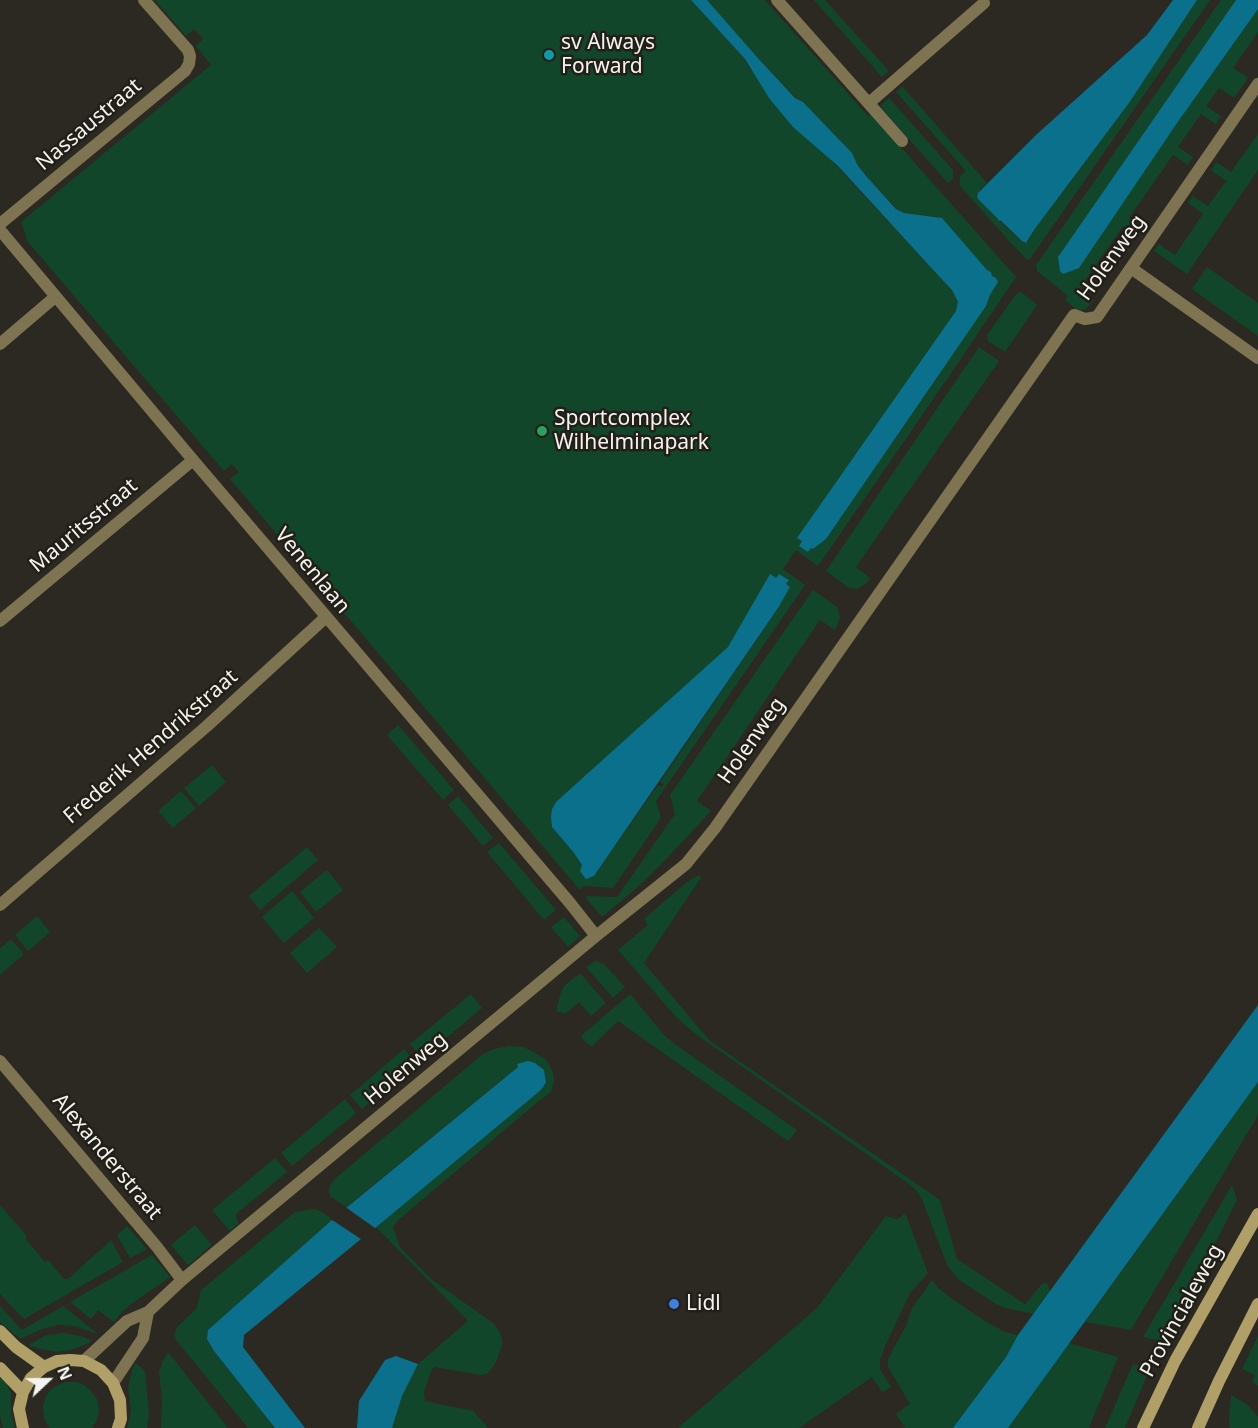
<!DOCTYPE html>
<html>
<head>
<meta charset="utf-8">
<style>
  body { margin:0 }
  #map { position:relative; width:1258px; height:1428px; overflow:hidden; background:#2b2922; font-family:"Noto Sans",sans-serif }
  canvas { display:block }
  .north { position:absolute; left:18px; top:1350px; width:60px; height:60px; -webkit-text-stroke:4px #221f19; paint-order:stroke; rotate:68deg; font-size:16px; font-weight:700; line-height:24px; text-align:center; color:#f5f3ef }
  .north::after { content:''; display:block; margin:auto; width:21px; height:27px; background:#f5f3ef; clip-path:polygon(50% 0,100% 100%,50% 72%,0 100%) }
</style>
</head>
<body>
<div id="map">
<canvas width="1258" height="1428"></canvas>
<div class="north">N</div>
</div>
<script>
const g = document.querySelector('canvas').getContext('2d');
g.lineJoin = 'round';
function paint(path, color) { g.fillStyle = color; g.fill(path, 'evenodd'); }
const toPath = rows => new Path2D(rows.map(r => 'M' + r).join(''));
function strokePath(path, color, width, dash) { g.strokeStyle = color; g.lineWidth = width; g.lineCap = dash ? 'butt' : 'round'; g.setLineDash(dash || []); g.stroke(path); }
function drawText(font, color, halo, rows, align = 'center') {
  g.font = font + ' "Noto Sans",sans-serif'; g.lineWidth = 5; g.setLineDash([]); g.textBaseline = 'middle'; g.strokeStyle = halo; g.fillStyle = color; for (const [text, x, y, turn = 0] of rows) {
    g.save(); g.translate(x, y); g.rotate((+turn || 0) * Math.PI / 180); g.textAlign = isNaN(turn) ? turn : align; if (halo) g.strokeText(text, 0, 0); g.fillText(text, 0, 0); g.restore();
  }
}
const green = toPath([
  [155,0,691,0,745,59,748,66,833,162,935,272,952,290,958,302,965,311,799,546,813,549,826,539,986,306,990,295,998,282,992,276,991,272,987,270,938,217,904,213,897,209,867,177,858,166,852,153,803,102,796,98,757,57,707,0,765,0,868,116,871,114,899,145,1016,277,980,330,963,356,818,566,796,550,783,569,805,585,656,801,661,818,613,888,584,886,580,890,230,479,239,472,232,464,224,471,28,242,21,222,211,65,196,46,203,39,194,29,186,36],
  [779,574,788,579,785,584,790,587,778,608,660,782,664,784,662,787,658,785,594,876,580,871,582,865,574,853,552,827,552,809,586,776,728,647],
  [814,0,825,0,889,71,882,77],
  [1197,0,1210,0,1030,259,1026,259,1011,243,960,186,960,176,966,171,896,92,902,86,987,183,980,189,979,200,1006,227,1017,237,1026,243,1034,230,1129,103],
  [1221,0,1236,0,1058,257,1060,271,1175,126,1258,9,1258,32,1233,68,1248,78,1234,98,1219,88,1206,106,1221,116,1216,124,1201,114,1178,147,1193,157,1188,165,1173,155,1129,218,1143,229,1138,236,1123,226,1079,289,1094,300,1086,309,1081,311,1077,310,1065,300,1068,296,1037,271,1036,265],
  [889,98,953,170,953,179,948,183,881,108,881,105],
  [1258,134,1258,170,1187,274,1154,251,1159,244,1175,255,1203,214,1188,203,1193,196,1208,206,1226,181,1211,170,1216,162,1231,172],
  [1207,267,1258,303,1258,336,1192,289],
  [1021,292,1037,305,1005,352,988,341,987,335,1017,293],
  [979,347,999,361,856,567,870,578,867,583,857,589,849,588,826,571],
  [813,590,837,607,840,618,835,630,820,620,697,801,711,811,671,854,639,886,602,917,586,898,587,896,617,897,675,814,670,795],
  [398,725,454,790,443,800,387,735],
  [212,765,226,782,199,806,184,788],
  [181,791,196,808,173,828,158,811],
  [458,796,493,838,483,846,448,805],
  [499,843,556,910,544,920,487,852],
  [307,847,318,860,260,910,249,896],
  [327,870,343,890,316,912,300,892],
  [697,876,702,876,644,963,710,1041,940,1200,957,1259,1025,1304,1043,1283,1048,1284,1050,1291,1034,1314,1005,1308,996,1304,959,1280,948,1267,921,1197,916,1190,909,1184,693,1032,675,1016,618,950,648,925,644,919,687,882],
  [292,891,314,918,284,943,262,917],
  [37,916,50,932,28,951,15,935],
  [564,917,580,936,568,947,551,927],
  [319,928,337,947,307,973,290,953],
  [11,939,24,954,1,974,0,973,0,948],
  [596,961,604,964,625,987,613,998,586,967],
  [580,973,606,1003,591,1016,579,1002,565,1014,563,1012,559,1012,557,1011,557,1006,561,992,565,985],
  [471,994,482,1008,422,1058,410,1044],
  [630,994,664,1035,676,1045,797,1130,788,1141,618,1021,592,1046,585,1042,581,1036],
  [509,1046,524,1047,544,1058,549,1064,553,1072,554,1081,551,1092,534,1105,396,1222,393,1228,400,1247,431,1279,493,1323,500,1332,502,1340,502,1346,495,1364,490,1371,486,1374,480,1375,435,1367,432,1369,424,1392,425,1401,473,1411,488,1428,392,1428,402,1396,418,1364,468,1321,376,1227,541,1090,546,1078,544,1070,535,1063,518,1067,345,1208,346,1207,331,1197,329,1192,330,1185,337,1177,483,1054,494,1049],
  [404,1049,416,1063,362,1109,350,1095],
  [1258,1082,1258,1115,1131,1330,1085,1322],
  [345,1099,356,1113,292,1166,281,1153],
  [275,1158,287,1172,236,1214,238,1224,230,1231,212,1210],
  [1232,1185,1237,1200,1165,1342,1143,1337],
  [0,1205,27,1236,25,1238,45,1262,48,1260,64,1279,68,1279,111,1240,123,1262,24,1319,0,1294],
  [313,1209,318,1210,333,1219,208,1330,214,1351,275,1428,248,1428,176,1340,174,1335,177,1327,197,1308,201,1290,290,1216,295,1212],
  [905,1213,928,1273,910,1293,886,1344,880,1360,880,1369,891,1387,882,1392,872,1377,799,1428,678,1428,817,1308,886,1216,897,1219,901,1217],
  [195,1225,212,1245,188,1265,171,1245],
  [127,1226,147,1249,130,1258,117,1235],
  [152,1255,170,1277,130,1305,121,1313,114,1322,98,1310,91,1319,70,1302],
  [932,1280,938,1288,947,1295,983,1320,1005,1332,1018,1335,1006,1357,954,1428,905,1428,896,1414,910,1404,888,1367,888,1360,893,1349,906,1326,912,1308],
  [0,1306,22,1330,63,1306,98,1334,74,1326,58,1325,42,1329,20,1339,0,1322],
  [64,1333,84,1337,90,1340,91,1342,74,1349,57,1352,40,1349,30,1346,30,1344,46,1335],
  [1258,1336,1258,1386,1252,1382,1255,1375,1242,1369],
  [1069,1343,1118,1357,1089,1428,1008,1428],
  [168,1352,228,1428,161,1428,162,1399,159,1372,162,1363],
  [135,1363,145,1371,149,1415,147,1428,127,1428,131,1411,128,1388,132,1370],
  [1133,1364,1150,1368,1125,1428,1105,1428],
  [0,1374,4,1378,11,1393,11,1412,15,1428,3,1428,0,1416],
  [66,1382,76,1382,84,1385,91,1391,97,1399,99,1410,97,1420,92,1428,50,1428,48,1426,44,1417,43,1407,45,1398,50,1390,58,1385],
  [1231,1395,1248,1405,1258,1417,1258,1428,1230,1428,1229,1421]
]);
const water = toPath([
  [691,0,707,0,757,57,795,98,803,102,852,153,858,166,867,177,896,209,904,213,942,218,987,270,991,272,992,276,996,278,998,282,990,295,986,306,826,539,813,549,811,548,808,552,799,546,802,541,797,538,956,311,958,302,952,290,935,272,838,166,793,127,769,98,745,59],
  [1173,0,1197,0,1129,103,1034,230,1026,243,1022,241,1000,220,998,221,998,219,979,200,977,197,978,193,1036,135,1147,35],
  [1236,0,1258,0,1258,9,1175,126,1079,268,1063,274,1060,271,1058,257],
  [770,574,776,578,779,574,789,580,786,584,790,587,778,608,594,876,586,879,580,871,582,865,574,853,552,827,551,817,552,809,556,802,728,647],
  [1258,1005,1258,1082,1008,1428,953,1428,1006,1357,1018,1335],
  [528,1061,535,1063,544,1070,546,1082,541,1090,374,1229,367,1224,357,1236,361,1239,244,1335,243,1347,305,1428,275,1428,214,1351,207,1339,208,1330,333,1219,338,1223,346,1208,518,1067,517,1064],
  [396,1356,418,1364,402,1396,392,1428,357,1428,359,1401,385,1360]
]);
const pier = toPath([
  [344,1206,375,1228,372,1232,367,1228,362,1236,364,1238,364,1241,329,1218,333,1216,338,1219,344,1211,342,1209]
]);
const street = toPath([
  [777,0,902,141],
  [869,103,984,3],
  [0,224,185,71,189,64,190,56,188,50,144,0],
  [0,230,193,460,570,903,596,936],
  [1131,268,1258,358],
  [0,344,55,297],
  [0,621,193,460],
  [0,905,207,726,326,617],
  [0,1061,157,1247,182,1280],
  [84,1361,127,1321,148,1312,182,1280,596,936,686,864,715,828,1074,315,1085,319,1097,317,1258,84],
  [113,1383,143,1338,148,1312]
]);
const secondary = toPath([
  [0,1331,16,1347,44,1367],
  [0,1368,23,1392],
  [23,1428,19,1409,23,1392,31,1378,44,1367,57,1361,70,1360,84,1361,101,1370,113,1383,120,1400,121,1419,118,1428],
  [1143,1428,1175,1361,1258,1214],
  [1198,1428,1219,1381,1258,1304]
]);
const markers = [
  [549,55,6,"#0f9aa8"],
  [542,431,6,"#2e9e5b"],
  [674,1304,6,"#3f7fe0"]
];
const poiNames = [
  ["sv Always",561,43],
  ["Forward",561,67],
  ["Sportcomplex",554,419],
  ["Wilhelminapark",554,443],
  ["Lidl",686,1304]
];
const streetNames = [
  ["Nassaustraat",89,125,-40],
  ["Holenweg",1112,258,-54],
  ["Mauritsstraat",84,526,-40],
  ["Venenlaan",312,571,50],
  ["Holenweg",752,741,-55],
  ["Frederik Hendrikstraat",151,747,-41],
  ["Holenweg",406,1069,-40],
  ["Alexanderstraat",107,1157,50],
  ["Provincialeweg",1182,1311,-61]
];
paint(green, '#12462b');
paint(water, '#0b708c');
paint(pier, '#2b2922');
strokePath(street, '#7f7451', 12);
strokePath(secondary, '#b09f66', 12);
for (const [x, y, r, color] of markers) { const dot = new Path2D(); dot.arc(x, y, r, 0, 2 * Math.PI); g.fillStyle = color; g.fill(dot); strokePath(dot, '#221f19', 2); }
drawText('21px', '#f5f3ef', '#221f19', poiNames, 'left');
drawText('21px', '#f5f3ef', '#221f19', streetNames);
</script>
</body>
</html>
